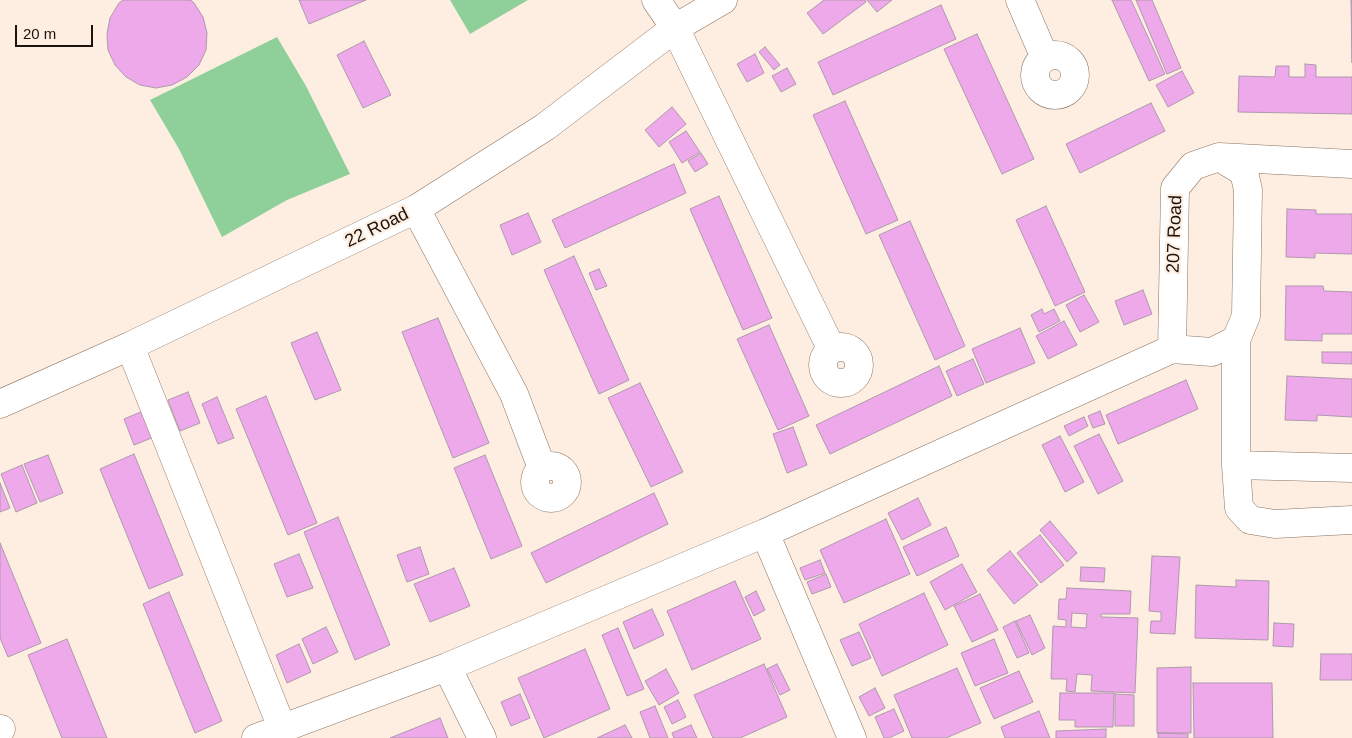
<!DOCTYPE html>
<html>
<head>
<meta charset="utf-8">
<style>
  body { margin:0 }
  #map { position:relative; width:1352px; height:738px; overflow:hidden; background:#fdeee1; font-family:Helvetica,sans-serif }
  canvas { display:block }
  .scale { position:absolute; left:15px; top:25px; width:78px; height:22px; box-sizing:border-box; border:2px solid #1c130c; border-top:0; padding-left:6px; font-size:15px; line-height:18px; white-space:nowrap; color:#1c130c; -webkit-text-stroke:4px #fdeee1; paint-order:stroke }
</style>
</head>
<body>
<div id="map">
<canvas width="1352" height="738"></canvas>
<div class="scale">20 m</div>
</div>
<script>
const g = document.querySelector('canvas').getContext('2d');
g.lineJoin = 'round';
function paint(path, color) { g.fillStyle = color; g.fill(path, 'evenodd'); }
const toPath = rows => new Path2D(rows.map(r => 'M' + r).join(''));
function strokePath(path, color, width, dash) { g.strokeStyle = color; g.lineWidth = width; g.lineCap = dash ? 'butt' : 'round'; g.setLineDash(dash || []); g.stroke(path); }
function drawText(font, color, halo, rows, align = 'center') {
  g.font = font + ' Helvetica,sans-serif'; g.lineWidth = 4.5; g.setLineDash([]); g.textBaseline = 'middle'; g.strokeStyle = halo; g.fillStyle = color; for (const [text, x, y, turn = 0] of rows) {
    g.save(); g.translate(x, y); g.rotate((+turn || 0) * Math.PI / 180); g.textAlign = isNaN(turn) ? turn : align; if (halo) g.strokeText(text, 0, 0); g.fillText(text, 0, 0); g.restore();
  }
}
const green = toPath([
  [450,0,528,0,470,34],
  [277,37,306,86,350,174,287,200,222,237,179,149,150,100]
]);
const building = toPath([
  [123,0,191,0,194,3,203,17,207,33,206,50,199,65,187,77,172,85,156,88,140,85,126,77,115,65,108,50,107,34,110,18,119,3,123,0],
  [299,0,366,0,309,24,299,0],
  [824,0,865,0,866,2,823,34,807,13,824,0],
  [867,0,892,0,877,12,867,0],
  [1112,0,1131,0,1165,74,1149,81,1112,0],
  [1136,0,1152,0,1181,68,1167,74,1136,0],
  [1351,0,1352,0,1352,63,1351,0],
  [941,5,956,39,833,95,818,62,941,5],
  [977,34,1034,159,1002,174,944,49,977,34],
  [364,41,391,95,363,108,337,55,364,41],
  [765,47,780,65,774,70,759,52,765,47],
  [755,54,764,73,747,82,737,64,755,54],
  [1305,64,1316,65,1316,77,1352,77,1352,114,1238,112,1239,76,1275,77,1276,66,1289,66,1289,77,1305,77,1305,64],
  [787,68,796,84,781,92,772,76,787,68],
  [1182,71,1194,93,1168,107,1156,85,1182,71],
  [845,101,898,220,866,234,813,115,845,101],
  [1151,103,1165,131,1080,173,1066,144,1151,103],
  [672,107,686,124,659,147,645,130,672,107],
  [686,131,700,152,682,163,669,142,686,131],
  [701,153,708,164,695,172,688,161,701,153],
  [674,164,686,193,565,248,552,220,674,164],
  [719,196,772,318,743,330,690,209,719,196],
  [1046,206,1085,292,1055,306,1016,220,1046,206],
  [1287,209,1316,210,1316,214,1352,214,1352,254,1315,253,1315,258,1286,257,1287,209],
  [528,213,541,242,512,255,500,225,528,213],
  [910,221,965,346,935,360,879,235,910,221],
  [574,256,629,380,599,394,544,270,574,256],
  [599,269,607,286,596,290,589,273,599,269],
  [1286,286,1323,286,1324,291,1352,292,1352,334,1322,334,1322,341,1285,340,1286,286],
  [1143,290,1152,314,1124,325,1115,301,1143,290],
  [1084,295,1099,322,1080,332,1066,305,1084,295],
  [1042,309,1044,314,1054,309,1060,321,1039,332,1031,315,1042,309],
  [438,318,489,443,453,458,402,332,438,318],
  [1064,321,1077,345,1048,359,1036,336,1064,321],
  [769,325,809,416,778,430,737,339,769,325],
  [1020,328,1035,363,986,383,972,349,1020,328],
  [317,332,341,390,315,400,291,343,317,332],
  [1322,352,1352,352,1352,364,1322,363,1322,352],
  [973,359,984,384,957,396,946,371,973,359],
  [939,366,952,396,830,454,816,425,939,366],
  [1287,376,1352,379,1352,417,1317,415,1317,421,1285,420,1287,376],
  [1186,380,1198,409,1118,444,1106,415,1186,380],
  [640,383,683,472,651,487,608,398,640,383],
  [188,392,200,423,180,431,168,400,188,392],
  [266,396,317,523,288,535,236,409,266,396],
  [217,397,234,438,218,444,202,404,217,397],
  [143,411,154,437,134,445,124,419,143,411],
  [1100,411,1105,424,1093,428,1088,416,1100,411],
  [1084,417,1088,426,1069,436,1064,426,1084,417],
  [793,427,807,465,787,473,773,434,793,427],
  [1099,434,1123,481,1098,494,1074,446,1099,434],
  [1060,436,1084,482,1065,492,1042,445,1060,436],
  [134,454,183,575,149,589,100,469,134,454],
  [48,455,63,493,40,502,24,464,48,455],
  [485,455,522,546,491,559,454,468,485,455],
  [22,465,37,503,16,512,1,474,22,465],
  [0,483,10,508,0,512,0,483],
  [654,493,668,524,546,583,531,553,654,493],
  [918,498,931,525,902,540,888,513,918,498],
  [338,517,390,645,355,660,304,532,338,517],
  [886,519,910,574,844,603,820,550,886,519],
  [1050,521,1077,553,1067,562,1040,530,1050,521],
  [946,527,959,556,917,576,903,547,946,527],
  [1040,535,1064,565,1041,583,1017,553,1040,535],
  [0,543,41,643,8,657,0,638,0,543],
  [420,547,429,574,407,582,397,555,420,547],
  [1010,551,1038,585,1014,604,987,570,1010,551],
  [299,554,313,588,287,597,274,564,299,554],
  [1152,556,1180,557,1175,634,1150,633,1151,621,1161,621,1161,612,1149,611,1152,556],
  [820,560,825,573,805,580,800,568,820,560],
  [962,564,977,592,945,610,930,582,962,564],
  [1081,567,1105,568,1104,582,1080,581,1081,567],
  [454,568,470,606,430,622,414,584,454,568],
  [826,574,831,587,812,594,807,582,826,574],
  [1236,580,1269,581,1268,640,1195,638,1196,585,1236,587,1236,580],
  [735,581,761,639,692,670,667,611,735,581],
  [1067,588,1131,591,1130,614,1101,614,1101,617,1138,618,1135,693,1091,691,1092,675,1077,674,1075,692,1066,691,1067,679,1051,679,1053,626,1066,627,1066,620,1058,619,1059,599,1066,599,1067,588],
  [1072,613,1087,614,1086,628,1071,627,1072,613],
  [756,591,765,610,754,616,745,597,756,591],
  [169,592,222,721,195,733,143,604,169,592],
  [924,593,948,645,882,676,859,624,924,593],
  [980,594,998,630,972,642,954,606,980,594],
  [652,609,664,635,634,649,623,622,652,609],
  [1030,615,1045,648,1032,655,1016,621,1030,615],
  [1015,621,1029,653,1017,658,1003,627,1015,621],
  [1274,623,1294,624,1293,647,1273,646,1274,623],
  [326,627,338,652,313,664,302,639,326,627],
  [618,628,644,689,627,696,602,635,618,628],
  [859,632,871,658,852,666,840,640,859,632],
  [67,639,107,738,62,738,28,655,67,639],
  [994,639,1008,673,975,686,961,653,994,639],
  [299,644,311,672,287,683,276,655,299,644],
  [585,649,610,709,544,738,518,678,585,649],
  [1321,654,1352,654,1352,680,1320,680,1321,654],
  [764,664,787,717,740,738,713,738,694,695,764,664],
  [777,664,790,690,780,695,767,669,777,664],
  [1191,667,1191,733,1157,733,1157,668,1191,667],
  [957,668,981,723,946,738,912,738,894,695,957,668],
  [666,669,679,693,659,705,645,681,666,669],
  [1019,671,1033,702,994,719,980,688,1019,671],
  [1193,683,1272,683,1273,738,1194,738,1193,683],
  [875,688,885,708,869,716,859,697,875,688],
  [1060,693,1114,693,1113,727,1075,727,1075,720,1059,720,1060,693],
  [520,694,530,718,511,726,501,702,520,694],
  [1115,694,1134,695,1134,726,1115,726,1115,694],
  [678,700,686,717,672,724,664,707,678,700],
  [655,706,668,738,650,738,640,712,655,706],
  [894,709,904,731,889,738,884,738,875,717,894,709],
  [1039,711,1050,738,1005,738,1001,727,1039,711],
  [440,718,448,738,390,738,440,718],
  [625,725,632,738,597,738,625,725],
  [691,725,697,738,674,738,672,733,691,725],
  [1106,729,1106,738,1056,738,1056,731,1106,729],
  [1158,733,1188,734,1188,738,1158,738,1158,733]
]);
const minor = toPath([
  [656,0,675,28,831,348],
  [1020,0,1045,58],
  '1035 75a20 20 0 1 1 40 0a20 20 0 1 1-40 0Z',
  [416,209,514,394,542,468],
  [1236,340,1236,465,1239,508,1250,520,1275,524,1352,520],
  [130,346,282,728],
  '823 365a18 18 0 1 1 36 0a18 18 0 1 1-36 0Z',
  [1172,349,1175,188,1193,166,1219,157,1352,164],
  [0,404,130,346,416,209,545,127,675,28,723,0],
  [1236,465,1352,468],
  '535 482a16 16 0 1 1 32 0a16 16 0 1 1-32 0Z',
  [765,533,852,738],
  [447,667,482,738],
  [0,730,1,729],
  [256,738,447,667,765,533,1172,349,1212,352,1236,340,1246,316,1248,190,1244,172,1219,157]
]);
const streetNames = [
  ["22 Road",377,228,-26],
  ["207 Road",1175,234,-88]
];
paint(green, '#8fd09a');
paint(building, '#eea9ea');
strokePath(building, '#af98ad', 1);
strokePath(minor, '#8a7361', 29);
strokePath(minor, '#fff', 28);
drawText('18px', '#1c130c', '#fdeee1', streetNames);
</script>
</body>
</html>
